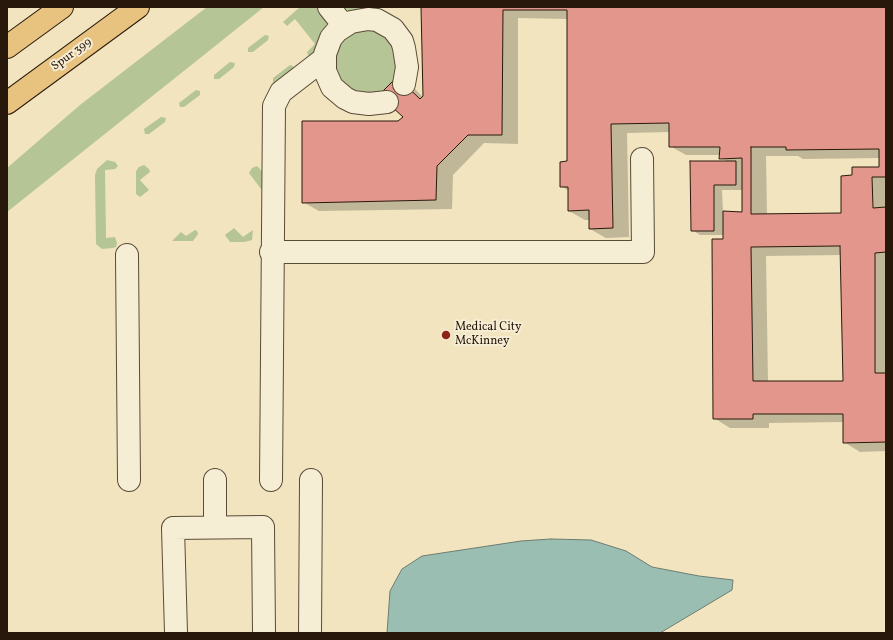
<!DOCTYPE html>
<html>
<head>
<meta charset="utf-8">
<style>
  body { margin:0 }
  #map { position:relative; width:893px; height:640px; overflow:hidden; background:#f1e4be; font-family:Vollkorn,serif }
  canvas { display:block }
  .frame { position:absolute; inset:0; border:8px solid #28180b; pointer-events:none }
</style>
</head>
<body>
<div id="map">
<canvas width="893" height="640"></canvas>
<div class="frame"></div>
</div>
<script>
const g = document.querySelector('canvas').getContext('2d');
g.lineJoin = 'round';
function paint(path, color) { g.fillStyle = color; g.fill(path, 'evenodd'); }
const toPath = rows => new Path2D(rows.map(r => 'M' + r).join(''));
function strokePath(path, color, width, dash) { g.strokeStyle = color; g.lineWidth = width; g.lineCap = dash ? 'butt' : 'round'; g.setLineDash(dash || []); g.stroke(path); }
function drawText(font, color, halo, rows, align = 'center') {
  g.font = font + ' Vollkorn,serif'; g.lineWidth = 4; g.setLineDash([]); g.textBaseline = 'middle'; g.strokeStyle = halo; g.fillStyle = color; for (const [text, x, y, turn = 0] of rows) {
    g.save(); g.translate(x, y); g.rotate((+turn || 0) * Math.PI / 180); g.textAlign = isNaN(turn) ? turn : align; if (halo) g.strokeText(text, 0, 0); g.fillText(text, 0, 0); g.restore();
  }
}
const green = toPath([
  [207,7,264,7,7,212,7,168,80,105],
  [300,7,320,7,328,21,317,49,309,57,307,52,315,44,295,19,287,26,283,22],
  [344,7,371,7,371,10,351,13],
  [372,30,386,37,392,44,396,52,397,77,379,95,355,92,345,86,337,77,334,66,337,48,341,41,354,31],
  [265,35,269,36,268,40,253,52,248,52,248,48],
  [230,62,235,63,234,67,219,79,214,79,214,75],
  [290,65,293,66,294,68,275,83,273,83,273,78],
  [196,90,200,91,200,95,184,107,180,107,179,103],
  [161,117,166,118,165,122,149,134,145,134,144,129],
  [107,160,115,162,118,166,115,169,105,170,106,238,115,237,117,243,116,247,113,248,102,249,96,244,95,175,97,169],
  [144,165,149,169,150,172,140,180,149,190,140,197,136,194,136,171,139,167],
  [257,166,263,172,263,189,261,189,249,173,252,168],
  [234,228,243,237,253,230,252,240,245,242,230,242,225,235],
  [195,230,197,231,198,234,193,241,172,241,181,232,186,236]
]);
const water = toPath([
  [551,539,591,540,626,551,652,567,699,576,733,580,732,590,660,633,387,633,390,591,402,569,422,556,521,541,551,539]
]);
const shadow = toPath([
  [422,7,886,7,886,451,860,452,844,442,844,422,769,423,769,428,730,428,714,418,724,235,700,235,692,230,691,162,728,162,720,158,720,155,686,155,670,146,670,132,627,133,629,237,606,238,590,229,590,220,585,220,569,211,569,191,561,186,568,162,568,19,518,18,518,144,484,143,453,175,452,209,319,211,303,202,404,117,413,87,424,98],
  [766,156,798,156,803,159,880,158,880,168,853,176,842,214,767,215],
  [722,190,743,190,743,213,723,212],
  [841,255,844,382,768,382,766,256]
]);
const building = toPath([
  [421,7,886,7,886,177,872,177,873,208,886,207,886,252,875,253,875,373,886,373,886,442,843,443,843,414,753,414,753,419,713,419,712,239,723,239,723,211,742,212,742,158,719,159,720,147,669,147,669,123,611,124,613,228,589,229,589,210,568,211,568,187,560,187,560,162,567,161,567,10,503,10,502,135,468,135,437,166,436,200,302,203,302,121,398,121,403,117,379,95,397,77,420,99,423,96,421,7],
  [751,147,786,147,786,150,879,149,879,167,852,167,852,175,841,176,841,213,751,214,751,147],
  [840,246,843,381,753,381,751,247,840,246],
  [690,161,736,161,736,185,714,185,714,231,691,231,690,161]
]);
const minor = toPath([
  [329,7,344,26],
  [387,102,369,104,353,102,345,98,332,87,325,71,325,54,331,38,337,31,351,22,368,19,377,20,393,29,402,41,404,48,407,67,404,84],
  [271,252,643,252,642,159],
  [127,255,129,480],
  [271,480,274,106,281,92,325,58],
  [215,527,215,480],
  [176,633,173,528,263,527,264,633],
  [310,633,311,480]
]);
const major = toPath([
  [7,103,138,7]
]);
const highway = toPath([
  [7,47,62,7]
]);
const markers = [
  [446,335,5,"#8f2418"]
];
const streetNames = [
  ["Spur 399",72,55,-36]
];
const poiNames = [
  ["Medical City",455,328],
  ["McKinney",455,342]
];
paint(green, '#b6c595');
paint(water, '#9bbeb3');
strokePath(water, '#6d7c70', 1);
paint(shadow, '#0003');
paint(building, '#e3978c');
strokePath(building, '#28180b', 1);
strokePath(minor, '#5a4b38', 24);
strokePath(major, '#28180b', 24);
strokePath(highway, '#28180b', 24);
strokePath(minor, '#f6edd5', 22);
strokePath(major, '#e8c27f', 22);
strokePath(highway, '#e8c27f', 22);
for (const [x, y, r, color] of markers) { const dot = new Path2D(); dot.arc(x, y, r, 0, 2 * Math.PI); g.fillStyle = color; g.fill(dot); strokePath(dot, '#f6edd5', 1.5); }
drawText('12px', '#28180b', '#f6edd5', streetNames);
drawText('12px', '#28180b', '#f6edd5', poiNames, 'left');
</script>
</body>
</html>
